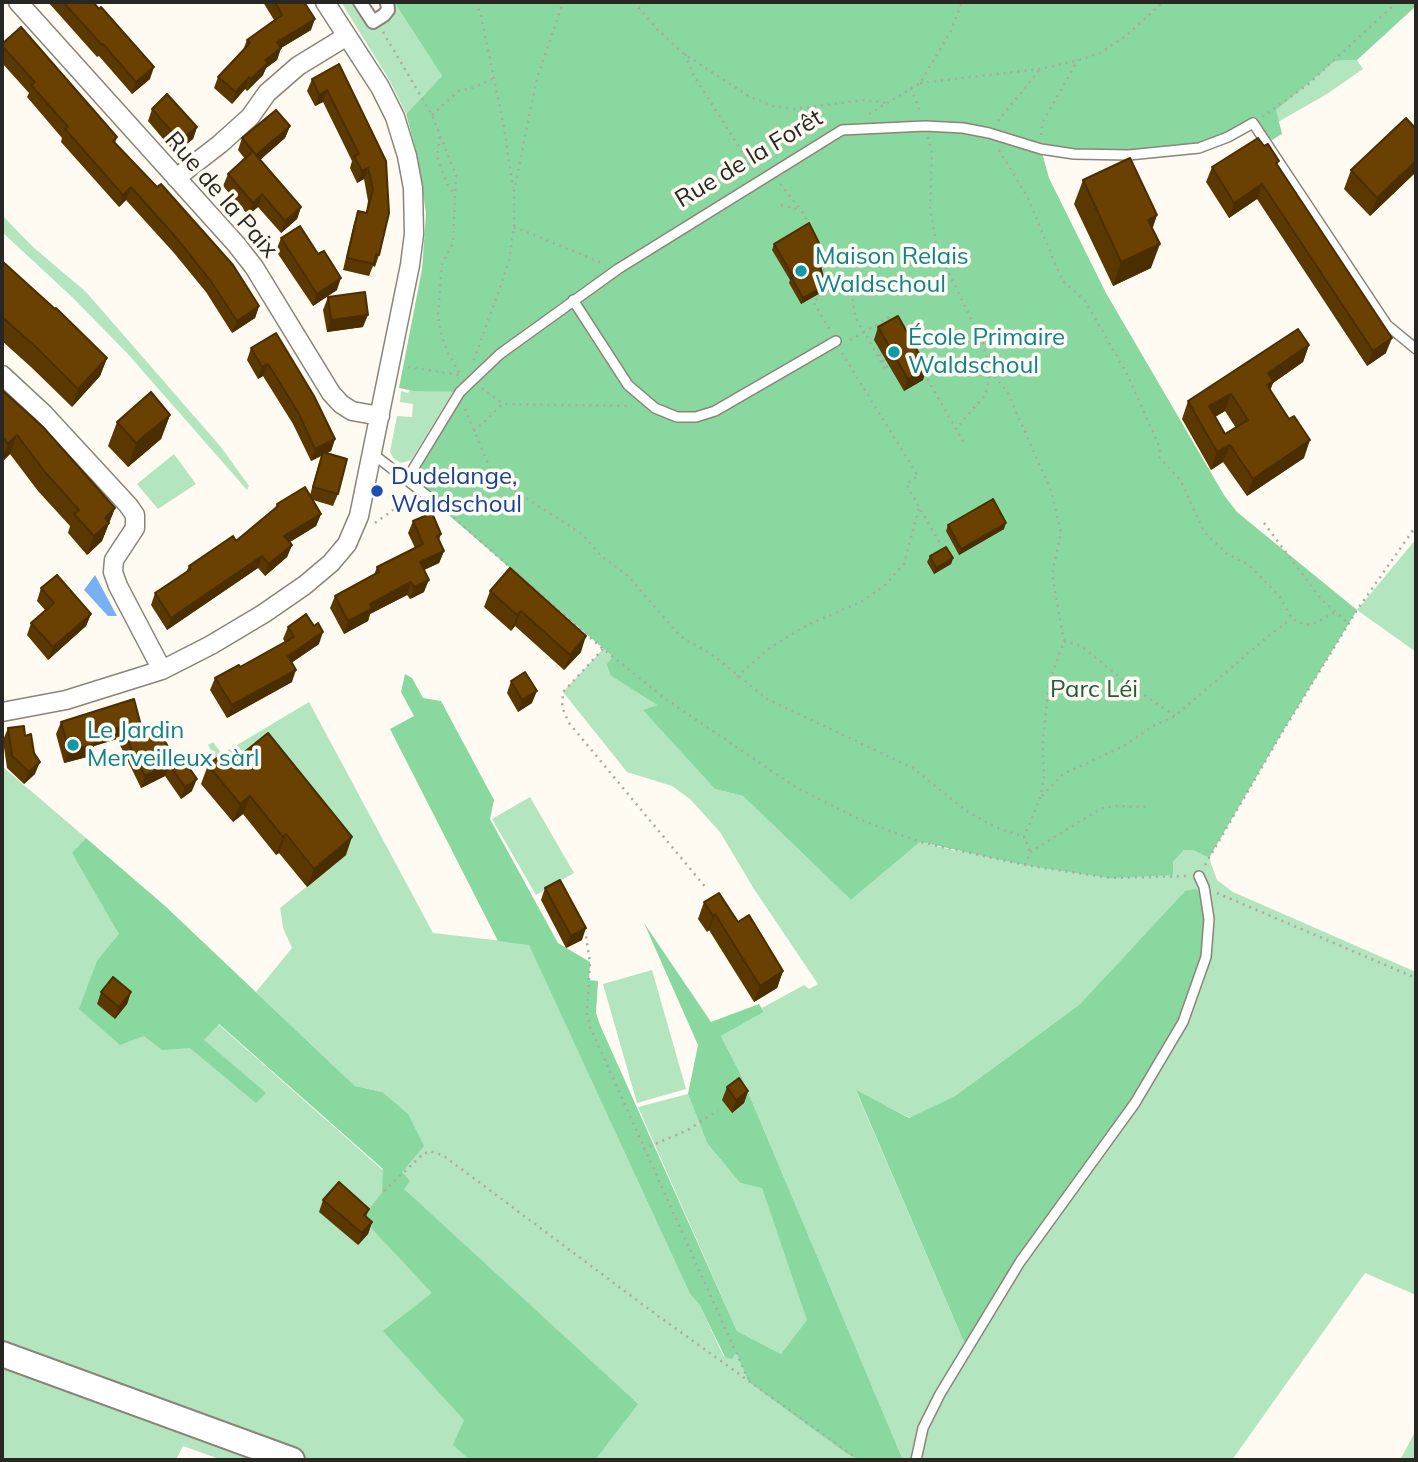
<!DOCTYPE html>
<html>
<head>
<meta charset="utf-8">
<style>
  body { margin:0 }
  #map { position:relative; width:1418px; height:1462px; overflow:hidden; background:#fffbf3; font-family:Mulish,sans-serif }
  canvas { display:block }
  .frame { position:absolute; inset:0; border:4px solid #292723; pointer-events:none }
</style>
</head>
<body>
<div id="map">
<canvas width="1418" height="1462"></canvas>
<div class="frame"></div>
</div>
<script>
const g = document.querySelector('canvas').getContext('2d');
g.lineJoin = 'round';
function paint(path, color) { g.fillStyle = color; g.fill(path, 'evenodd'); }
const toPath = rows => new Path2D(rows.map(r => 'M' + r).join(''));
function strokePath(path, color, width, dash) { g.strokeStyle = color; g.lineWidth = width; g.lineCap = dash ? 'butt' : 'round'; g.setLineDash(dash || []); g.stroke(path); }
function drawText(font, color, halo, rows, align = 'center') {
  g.font = font + ' Mulish,sans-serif'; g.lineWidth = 7; g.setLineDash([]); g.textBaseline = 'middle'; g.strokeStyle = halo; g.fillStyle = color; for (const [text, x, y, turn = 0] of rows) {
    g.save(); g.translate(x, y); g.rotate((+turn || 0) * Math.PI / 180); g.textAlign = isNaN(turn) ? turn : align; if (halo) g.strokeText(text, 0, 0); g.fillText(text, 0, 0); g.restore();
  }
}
const green = toPath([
  [341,2,360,2,373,22,387,2,394,2,442,76,406,114,390,81],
  [1357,60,1363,69,1327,94,1278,122,1275,110,1335,61],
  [2,215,32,246,86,292,221,447,249,486,247,490,127,353,72,297,2,232],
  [410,390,453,392,411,460,401,463,394,459,390,452,397,416,412,417,413,404,400,402,401,391,408,393],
  [174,454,196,484,158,509,137,484],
  [1416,539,1416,652,1357,610],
  [603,649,613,657,611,676,657,705,644,710,715,789,743,796,851,900,920,842,956,851,1173,862,1184,850,1193,850,1209,858,1217,880,1233,892,1416,972,1416,1295,1365,1273,1232,1460,903,1460,740,1073,721,1036,764,1012,762,1008,804,985,809,989,818,984,754,889,720,832,690,799,672,786,627,772,563,692],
  [1185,891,963,1340,856,1091,910,1118,955,1096,1079,1005],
  [309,702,433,933,529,944,690,1294,699,1304,724,1357,736,1351,849,1455,859,1460,222,1460,183,1446,176,1460,2,1460,2,747,4,768,86,838,72,854,218,1024,404,1189,382,1092,355,1086,256,992,292,948,283,928,280,908,346,855,225,781,221,767,208,745,213,742,222,754],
  [530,797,574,873,536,895,492,819],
  [652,970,686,1089,637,1103,603,984],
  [688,1094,707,1143,740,1183,762,1187,808,1320,781,1354,737,1331,638,1107],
  [1416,1430,1416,1460,1400,1460]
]);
const forest = toPath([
  [394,2,1416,2,1416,6,1357,60,1335,61,1276,110,1282,134,1272,140,1253,123,1199,148,1129,155,1041,149,1049,178,1106,293,1224,495,1237,512,1357,610,1280,736,1209,858,1193,850,1184,850,1173,862,1173,875,1110,878,1025,865,920,842,851,900,743,796,715,789,643,710,657,705,611,676,607,664,613,657,407,479,460,392,414,391,399,388,422,269,426,214,418,158,406,114,442,76],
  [405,674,412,678,423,698,441,701,494,800,490,819,558,943,590,962,589,980,598,981,596,1013,600,1025,737,1331,781,1354,807,1320,762,1188,740,1183,707,1143,688,1094,698,1045,644,923,711,1022,759,1004,764,1012,721,1036,740,1073,903,1460,859,1460,849,1455,749,1382,736,1352,732,1359,725,1357,699,1304,690,1294,529,945,498,941,390,729,414,716,401,692],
  [86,838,164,905,355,1086,382,1092,408,1114,424,1146,402,1172,410,1181,404,1189,638,1404,595,1460,470,1460,453,1445,464,1420,383,1331,432,1293,362,1218,382,1193,383,1169,219,1024,204,1040,266,1093,256,1103,190,1048,162,1050,144,1036,120,1045,79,1009,97,961,119,934,72,853],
  [1196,889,1206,897,1206,957,1183,1022,1160,1063,1020,1262,969,1345,963,1340,856,1090,909,1118,955,1096,1079,1005,1185,891]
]);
const water = toPath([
  [95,575,117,616,108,616,84,590]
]);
const path = toPath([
  [476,2,481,16,504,127,513,188],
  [634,2,658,30,684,54,750,97,773,106,795,109,863,100,888,103],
  [383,32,432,115,456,175,453,243,442,264,438,313,440,330,448,353,460,374],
  [685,54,694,76,753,169],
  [920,83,1040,69,1079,60,1100,53,1126,36,1163,2],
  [911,88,921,114],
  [869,114,920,83,950,33,962,2],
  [432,115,459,91,475,87,494,78],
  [1262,117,1307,85,1397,2],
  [998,121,1040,69],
  [1041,135,1042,123,1078,60],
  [440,137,437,156,446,182,455,195],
  [928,137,932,154,930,208,937,248,983,344,990,371,986,394,956,429],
  [999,150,1028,198,1062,280,1085,301,1126,372,1160,448,1159,457,1181,481,1204,532,1227,554,1249,565,1280,597,1292,619,1306,625,1318,622,1335,612],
  [780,184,801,210,816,236],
  [781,205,801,210],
  [514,227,605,264],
  [818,242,827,293,813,301,830,330],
  [823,265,834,263],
  [851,292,856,319,864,332,891,316,895,322],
  [850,340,864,332,885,369],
  [842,353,918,476,906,484,942,547],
  [879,356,880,355,887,367,889,365],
  [474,360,509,262,514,227,514,191,537,78,563,2],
  [408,367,460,375],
  [990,371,1007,391,1052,493,1061,533,1052,574,1064,641,1049,683,1043,739,1044,779,1040,798,1024,837,1030,852],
  [924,373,964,443],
  [482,388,503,404],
  [465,409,490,468,504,484,582,534,601,556,628,576,680,636,714,656,767,699,913,768,965,810,995,827,1024,837],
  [474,431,503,404,632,406],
  [443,508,603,649,667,700,797,788,861,820,920,842,1025,865,1110,878,1188,876],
  [375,523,400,505,415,504],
  [1264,523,1321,599,1349,624],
  [1064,641,1081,646,1128,684,1175,716],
  [603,649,563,692,562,707,569,723,707,889],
  [737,677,768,649,807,625,861,602,884,586,904,564,919,507],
  [1042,796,1063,774,1124,746,1153,726,1175,716,1266,638,1291,619],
  [1025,865,1030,852,1100,809,1115,806,1150,807],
  [1205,865,1280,736,1357,610,1416,526],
  [1217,893,1416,978],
  [583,930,586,937,590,962,587,1013,590,1027,748,1379],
  [643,1149,688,1130,718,1110],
  [384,1191,422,1155,430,1151,444,1156,654,1313,859,1460]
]);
const service = toPath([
  [573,300,628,385,655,408,677,417,696,417,715,411,836,341],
  [373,454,434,501],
  [407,479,460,392,500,354,618,269,842,130,925,126,963,128,989,133,1041,149,1074,154,1129,155,1199,148,1228,137,1253,123,1387,325,1416,349],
  [916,1460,923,1428,940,1394,1020,1262,1135,1103,1183,1022,1206,957,1209,919,1204,887,1199,876]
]);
const pedestrian = toPath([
  [360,2,373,22,384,15,388,10,387,2]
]);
const minor = toPath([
  [18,2,236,244,254,267,331,393,341,404,352,411,380,416],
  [176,178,220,144,250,117,267,93,298,66,347,36],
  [2,375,44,414,128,505,135,515,135,528,114,560,113,572,118,586,162,670],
  [2,712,66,700,162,670,211,645,263,614,305,585,331,563,347,544,359,516,410,265,414,234,413,188,407,156,395,117,380,87,325,2]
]);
const secondary = toPath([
  [2,1354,292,1460]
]);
const wall = toPath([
  [48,2,93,2,150,79,132,94,99,56,97,57],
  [263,2,304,2,311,30,281,48,277,60,266,68,263,75,247,91,245,89,232,104,214,88,218,77,243,50,247,40,274,20],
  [2,44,117,137,115,143,259,306,255,318,232,333,206,292,174,253,126,200,119,207,61,142,62,138,27,97,29,93,2,63],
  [339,64,386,161,379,255,375,267,373,266,369,276,343,270,354,223,358,211,366,212,368,201,364,179,357,183,350,168,352,161,323,102,315,106,307,91,312,79],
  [152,109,197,127,193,139,175,153,148,121],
  [290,126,285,138,260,160,301,207,297,219,281,233,258,207,248,215,223,186,228,174,245,159,238,150,242,138],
  [1416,129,1416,172,1370,216,1344,189,1351,170],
  [1279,161,1277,165,1386,353,1367,366,1257,199,1229,218,1206,182,1212,167],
  [1083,180,1157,215,1152,228,1151,268,1113,286,1074,204],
  [281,238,337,290,313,306,276,251],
  [819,243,816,249,825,286,822,292,801,304,789,283,790,280,772,250,774,244],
  [2,261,107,358,100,376,72,407,31,367,2,341],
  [328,297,363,327,327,332,323,310],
  [878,327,923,380,904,391,874,340],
  [276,333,335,439,331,451,327,453,338,494,333,506,313,500,321,514,316,526,290,542,292,545,287,557,265,576,258,568,167,630,151,605,155,593,186,572,189,566,236,541,275,508,277,504,310,495,321,456,311,461,293,424,263,376,258,379,247,360,251,348],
  [1309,345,1303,362,1273,383,1270,389,1304,458,1247,496,1223,462,1211,470,1182,419,1188,401],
  [1225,411,1236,428,1225,434,1215,417],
  [2,390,115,508,102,541,87,555,68,533,70,526,38,491,10,454,2,462],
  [170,415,161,439,128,467,108,446,117,422],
  [413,521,441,534,439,540,444,551,439,563,424,570,424,592,410,599,407,595,370,614,368,621,344,634,330,608,335,596,374,575,377,567,415,548,408,533],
  [948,525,1004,529,959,555,946,531],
  [930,556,953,558,951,564,934,574,927,562],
  [510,568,581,652,564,670,515,626,511,631,484,607,490,591],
  [41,588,91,614,86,626,48,660,27,635,31,623,45,610,37,601],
  [288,627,319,644,292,662,292,682,227,718,210,690,215,678,240,667,285,642,283,639],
  [511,681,532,703,518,712,507,693],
  [134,699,144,737,174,758,192,791,181,799,165,776,141,788,117,739,94,746,91,756,64,763,56,734,61,722],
  [8,728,25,736,35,774,24,784,7,768,3,740],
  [231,763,346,855,307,887,279,853,276,855,243,814,233,822,201,784,208,765],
  [545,888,582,940,566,948,541,900],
  [704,902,738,922,783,971,777,988,754,1002,709,930,707,932,698,919],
  [101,992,131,992,127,1004,115,1019,97,1004],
  [727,1087,748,1091,744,1103,732,1113,722,1100],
  [323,1200,369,1209,366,1217,372,1222,368,1234,358,1245,319,1212]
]);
const shadedWall = toPath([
  [315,19,311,30,281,48,277,60,266,68,263,75,247,91,251,79,277,42],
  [154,67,150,79,132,94,136,82],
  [249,77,245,89,232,104,236,92],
  [327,90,323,102,315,106,319,95],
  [290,126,285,138,252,167,256,155],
  [197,127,193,139,175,153,180,141],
  [1416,161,1416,172,1370,216,1377,198],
  [368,168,364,179,357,183,362,171],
  [1262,184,1257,199,1229,218,1234,203],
  [131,187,126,200,119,207,123,195],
  [262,194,258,207,248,215,253,203],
  [301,207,297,219,281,233,285,221],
  [1157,215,1149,239,1148,220],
  [1160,244,1151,268,1113,286,1121,262],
  [341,278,337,290,313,306,317,294],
  [825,286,822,292,801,304,803,298],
  [259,306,255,318,232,333,237,321],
  [368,315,363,327,327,332,331,320],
  [1392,338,1386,353,1367,366,1373,351],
  [1309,345,1303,362,1273,383,1267,399,1268,373],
  [107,358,100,376,72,407,78,389],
  [268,364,263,376,258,379,262,367],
  [927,368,923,380,904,391,908,379],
  [1231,394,1225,411,1203,424,1209,406],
  [170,415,161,439,128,467,136,443],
  [17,435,10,454,2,462,8,444],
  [335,439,331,451,311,461,315,449],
  [1310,440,1304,458,1247,496,1253,479],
  [1230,445,1223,462,1211,470,1217,452],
  [115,508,102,541,87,555,94,536,105,518],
  [321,514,316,526,280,548,284,536],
  [1006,523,1004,529,959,555,961,549],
  [292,545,287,557,265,576,269,564],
  [444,551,439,563,415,574,420,562],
  [262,556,258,568,167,630,171,618],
  [953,558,951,564,934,574,936,568],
  [429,580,424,592,410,599,414,587],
  [411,582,407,595,370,614,368,621,344,634,348,621,370,604],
  [521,611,515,626,511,631,517,615],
  [91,614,86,626,48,660,53,647],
  [323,632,319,644,284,668,288,656],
  [586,636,581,652,564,670,570,655],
  [296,670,292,682,227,718,232,705],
  [537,691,532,703,518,712,522,700],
  [121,727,117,739,94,746,91,756,64,763,69,751,93,735],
  [40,762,35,774,24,784,29,772],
  [169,764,165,776,141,788,145,776],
  [197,779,192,791,181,799,185,787],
  [250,796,243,814,233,822,240,804],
  [286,834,279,853,276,855,283,837],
  [352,837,346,855,307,887,314,869],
  [715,914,709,930,707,932,713,916],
  [586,928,582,940,566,948,571,936],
  [783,971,777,988,754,1002,760,986],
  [131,992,127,1004,115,1019,119,1007],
  [748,1091,744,1103,732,1113,736,1100],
  [372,1222,368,1234,358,1245,362,1233]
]);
const building = toPath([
  [63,2,93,2,99,9,101,7,154,67,136,82,103,44,102,45,63,2],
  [275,2,304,2,315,19,277,42,281,48,265,60,268,63,251,79,249,77,236,92,218,77,250,43,247,40,282,15,275,2],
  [21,27,117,137,113,141,157,187,161,184,233,265,259,306,237,321,210,280,179,241,131,187,123,195,65,129,68,127,31,85,35,82,2,46,2,44,21,27],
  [339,64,386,161,389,213,379,255,376,254,374,264,347,258,358,211,367,213,373,189,368,168,362,171,354,156,359,154,327,90,319,95,312,79,339,64],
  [167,94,197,127,180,141,152,109,167,94],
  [276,110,290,126,256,155,301,207,285,221,262,194,253,203,228,174,253,151,256,155,242,138,276,110],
  [1406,118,1416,129,1416,161,1377,198,1351,170,1406,118],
  [1258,138,1264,146,1268,144,1279,161,1276,163,1392,338,1373,351,1262,184,1234,203,1212,167,1258,138],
  [1130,158,1157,215,1148,220,1160,244,1121,262,1083,180,1130,158],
  [809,223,819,243,815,245,825,286,803,298,791,277,793,276,774,244,809,223],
  [300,226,318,254,324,251,341,278,317,294,281,238,300,226],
  [2,261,55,309,56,308,107,358,78,389,37,348,2,317,2,261],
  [365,292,368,315,331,320,328,297,365,292],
  [898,316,927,368,908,379,878,327,898,316],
  [1298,329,1309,345,1268,373,1273,381,1267,385,1289,419,1294,416,1310,440,1253,479,1230,445,1217,452,1188,401,1298,329],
  [1231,394,1248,420,1225,434,1209,406,1231,394],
  [276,333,314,396,335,439,315,449,298,412,268,364,262,367,251,348,276,333],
  [2,390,43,427,115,508,105,518,109,523,94,536,74,514,79,510,45,472,17,435,8,444,2,437,2,390],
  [151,392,170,415,136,443,117,422,151,392],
  [323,452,347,459,338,494,313,487,323,452],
  [305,487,321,514,284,536,292,545,269,564,262,556,171,618,155,593,191,569,189,566,233,536,236,541,278,506,277,504,305,487],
  [993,499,1006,523,961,549,948,525,993,499],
  [432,513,441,534,437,536,444,551,420,562,429,580,414,587,411,582,370,604,372,609,348,621,335,596,379,572,377,567,423,544,413,521,432,513],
  [946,547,953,558,936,568,930,556,946,547],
  [510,568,586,636,570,655,521,611,517,615,490,591,510,568],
  [57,575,91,614,53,647,31,623,54,603,41,588,57,575],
  [306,614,314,626,318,623,323,632,288,656,296,670,232,705,215,678,239,665,240,667,294,637,288,627,306,614],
  [525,672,537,691,522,700,511,681,525,672],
  [134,699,144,737,159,730,174,758,180,755,197,779,185,787,169,764,145,776,121,727,93,735,95,744,69,751,61,722,134,699],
  [24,726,25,736,31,734,34,753,40,762,29,772,12,756,8,728,24,726],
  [268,733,352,837,314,869,286,834,283,837,250,796,240,804,208,765,223,753,231,763,268,733],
  [560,880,586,928,571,936,545,888,560,880],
  [719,893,738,922,749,915,783,971,760,986,715,914,713,916,704,902,719,893],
  [113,977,131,992,119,1007,101,992,113,977],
  [739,1078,748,1091,736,1100,727,1087,739,1078],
  [339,1182,369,1209,364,1215,372,1222,362,1233,323,1200,339,1182]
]);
const markers = [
  [801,271,7,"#0f9aa8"],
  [894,352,7,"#0f9aa8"],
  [377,491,7,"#1a4fb4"],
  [73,745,7,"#0f9aa8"]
];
const streetNames = [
  ["Rue de la Forêt",749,159,-31],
  ["Rue de la Paix",221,195,49]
];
const cultureNames = [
  ["Maison Relais",815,257],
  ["Waldschoul",815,285],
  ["École Primaire",908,338],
  ["Waldschoul",908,366],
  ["Le Jardin",87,731],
  ["Merveilleux sàrl",87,759]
];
const transitNames = [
  ["Dudelange,",391,477],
  ["Waldschoul",391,505]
];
const parkNames = [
  ["Parc Léi",1094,690]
];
paint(green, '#b3e5bf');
paint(forest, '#88d89f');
paint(water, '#78b1f3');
strokePath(service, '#8a8479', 12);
strokePath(pedestrian, '#8a8479', 16);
strokePath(minor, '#8a8479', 21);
strokePath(secondary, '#8a8479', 28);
strokePath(path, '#aca9a2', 2.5, [2, 5]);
strokePath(service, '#fff', 9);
strokePath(pedestrian, '#fff', 12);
strokePath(minor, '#fff', 18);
strokePath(secondary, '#fff', 24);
paint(wall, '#5b3800');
paint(shadedWall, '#4a2e00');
paint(building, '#6a4100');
strokePath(building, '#4a2e00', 2);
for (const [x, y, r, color] of markers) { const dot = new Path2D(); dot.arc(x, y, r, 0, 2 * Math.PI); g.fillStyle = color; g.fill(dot); strokePath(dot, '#fffbf3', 2.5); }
drawText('24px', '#292723', '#fffbf3', streetNames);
drawText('24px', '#0d838f', '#fffbf3', cultureNames, 'left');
drawText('24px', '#164399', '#fffbf3', transitNames, 'left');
drawText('24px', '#235c37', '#fffbf3', parkNames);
</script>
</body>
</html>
